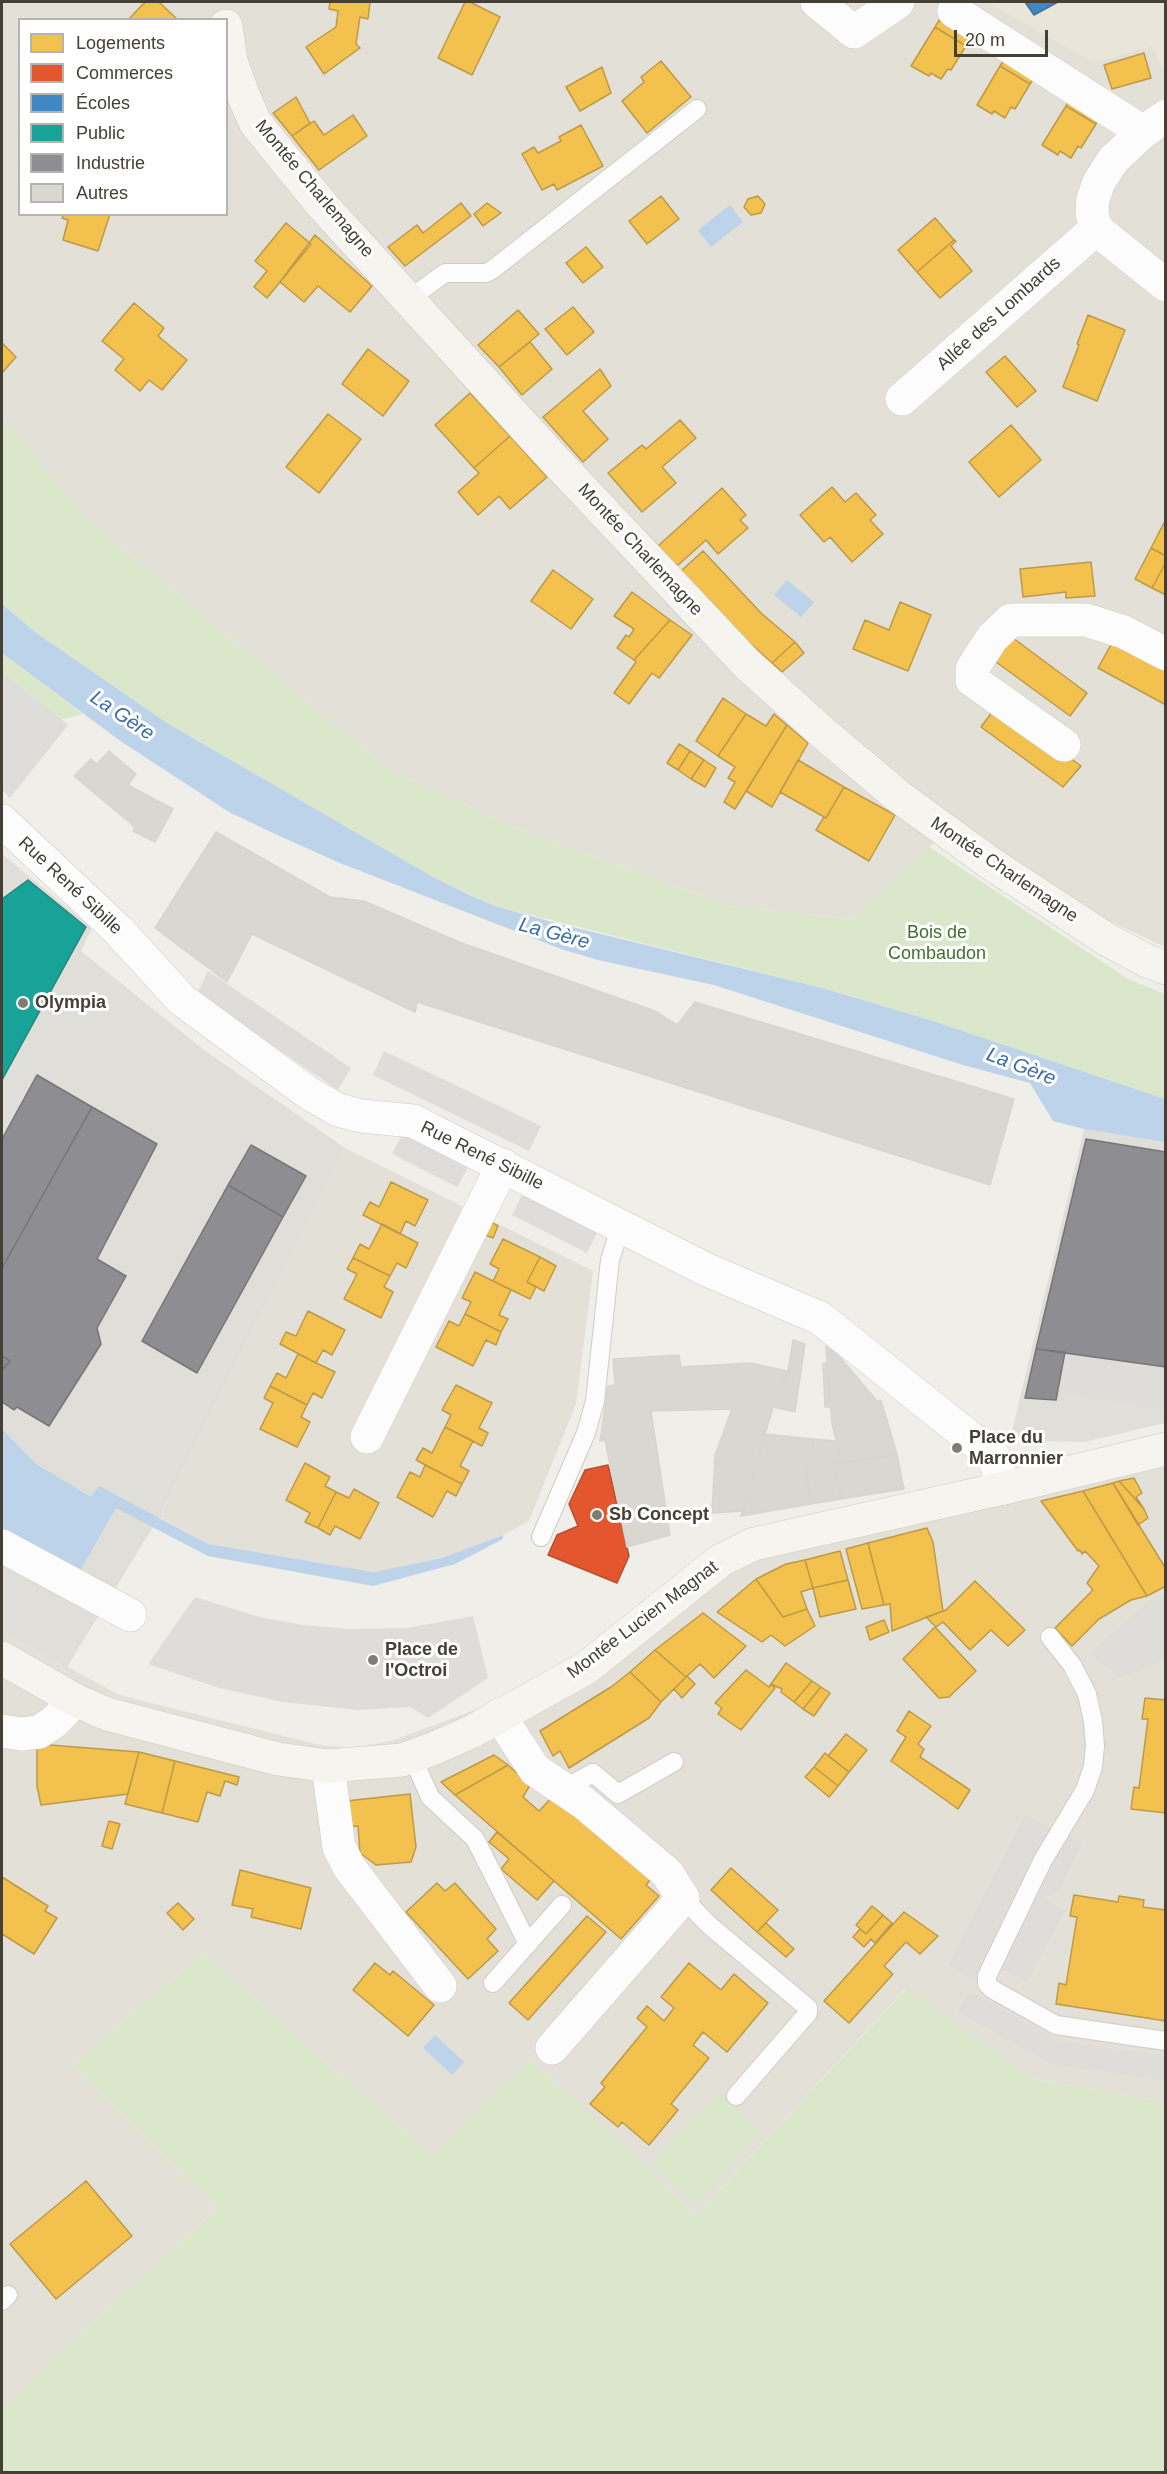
<!DOCTYPE html>
<html>
<head>
<meta charset="utf-8">
<style>
  body { margin:0 }
  #map { position:relative; width:1167px; height:2474px; overflow:hidden; background:#efeee9; font-family:Helvetica,sans-serif }
  canvas { display:block }
  .frame { position:absolute; inset:0; border:3px solid #444036; pointer-events:none }
  .legend { position:absolute; left:18px; top:18px; width:210px; height:198px; box-sizing:border-box; background:#fff; border:2px solid #b4b3af; margin:0; padding:8px 10px; list-style:none; font-size:18px; color:#444036 }
  .legend li { display:flex; align-items:center; gap:12px; height:30px }
  .legend b { width:30px; border:2px solid #b4b3af }
  .scale { position:absolute; left:954px; top:30px; width:94px; height:27px; box-sizing:border-box; border:3px solid #444036; border-top:0; padding-left:8px; font-size:18px; line-height:21px; white-space:nowrap; color:#444036; -webkit-text-stroke:4px #fff; paint-order:stroke }
</style>
</head>
<body>
<div id="map">
<canvas width="1167" height="2474"></canvas>
<div class="frame"></div>
<ul class="legend">
<li><b style="height:16px;background:#f2c14e"></b>Logements</li>
<li><b style="height:16px;background:#e4572e"></b>Commerces</li>
<li><b style="height:16px;background:#3f88c5"></b>Écoles</li>
<li><b style="height:16px;background:#17a398"></b>Public</li>
<li><b style="height:16px;background:#8d8d92"></b>Industrie</li>
<li><b style="height:16px;background:#d8d7d2"></b>Autres</li>
</ul>
<div class="scale">20 m</div>
</div>
<script>
const g = document.querySelector('canvas').getContext('2d');
g.lineJoin = 'round';
function paint(path, color) { g.fillStyle = color; g.fill(path, 'evenodd'); }
const toPath = rows => new Path2D(rows.map(r => 'M' + r).join(''));
function strokePath(path, color, width, dash) { g.strokeStyle = color; g.lineWidth = width; g.lineCap = dash ? 'butt' : 'round'; g.setLineDash(dash || []); g.stroke(path); }
function drawText(font, color, halo, rows, align = 'center') {
  g.font = font + ' Helvetica,sans-serif'; g.lineWidth = 6; g.setLineDash([]); g.textBaseline = 'middle'; g.strokeStyle = halo; g.fillStyle = color; for (const [text, x, y, turn = 0] of rows) {
    g.save(); g.translate(x, y); g.rotate((+turn || 0) * Math.PI / 180); g.textAlign = isNaN(turn) ? turn : align; if (halo) g.strokeText(text, 0, 0); g.fillText(text, 0, 0); g.restore();
  }
}
const residential = toPath([
  [2,2,1165,2,1165,947,1082,908,956,822,853,919,729,906,516,828,388,769,93,524,2,417],
  [20,20,226,20,226,214,20,214],
  [345,1148,593,1271,576,1404,529,1521,503,1535,442,1558,374,1572,208,1544,159,1517],
  [1165,1449,1165,2102,1035,2079,905,1989,696,2215,531,2059,431,2155,203,1953,72,2065,217,2208,2,2407,2,1631,119,1695,320,1745,350,1748,391,1741,502,1700,637,1627,721,1560]
]);
const industrial = toPath([
  [2,854,92,928,81,951,204,1050,345,1148,159,1517,67,1667,2,1631],
  [1084,1129,1165,1142,1165,1423,1084,1442,1037,1441,1011,1436]
]);
const education = toPath([
  [988,2,1165,2,1165,76,1152,46,1094,63]
]);
const green = toPath([
  [2,417,93,524,388,769,516,828,729,906,853,919,929,847,1128,979,1165,994,1165,1099,930,1020,822,988,495,906,433,877,167,723,35,632,2,604],
  [2,653,83,714,23,729,2,711],
  [203,1953,431,2155,531,2059,696,2215,906,1989,1035,2079,1165,2102,1165,2472,2,2472,2,2407,217,2208,72,2065],
  [718,2091,761,2131,694,2204,651,2165]
]);
const parking = toPath([
  [2,673,68,725,10,798,2,790],
  [208,971,351,1068,338,1090,197,994],
  [384,1051,541,1126,529,1151,373,1075],
  [403,1133,468,1167,457,1187,392,1154],
  [523,1193,598,1231,587,1253,512,1215],
  [1065,1352,1165,1367,1165,1410,1057,1393],
  [1165,1594,1165,1660,1120,1678,1090,1653,1148,1602],
  [195,1597,259,1617,303,1625,349,1629,407,1628,473,1616,488,1678,428,1718,410,1707,358,1710,283,1702,219,1688,148,1664],
  [1025,1815,1082,1843,1060,1889,1043,1899,1065,1910,1027,1982,1007,1971,971,1978,948,1965],
  [970,1991,1059,2041,1165,2056,1165,2081,1052,2064,958,2012]
]);
const water = toPath([
  [730,205,743,222,711,247,698,230],
  [787,580,814,602,801,617,774,595],
  [2,604,35,632,167,723,433,877,472,896,495,906,552,922,822,988,930,1020,1165,1099,1165,1142,1084,1129,1053,1121,1030,1083,963,1065,714,985,598,960,561,949,340,863,275,834,229,812,119,740,2,653],
  [2,1429,36,1464,91,1497,99,1486,208,1544,374,1572,442,1558,503,1535,503,1539,455,1564,373,1586,208,1556,116,1508,77,1576,2,1533],
  [435,2035,464,2062,452,2075,423,2048]
]);
const homes = toPath([
  [145,2,159,2,178,20,128,20,145,2],
  [330,2,370,2,368,19,360,17,356,44,360,48,324,74,306,47,336,27,338,11,329,9,330,2],
  [465,2,470,2,500,17,472,75,438,58,465,2],
  [939,20,970,39,966,46,935,27,939,20],
  [935,27,966,46,951,70,948,69,941,79,931,73,929,76,911,66,935,27],
  [1144,53,1151,78,1112,89,1104,65,1144,53],
  [1004,60,1034,78,1030,84,1000,66,1004,60],
  [661,61,691,97,647,133,622,101,644,82,641,77,661,61],
  [1000,66,1030,84,1015,109,1011,107,1005,118,994,111,992,114,977,105,1000,66],
  [602,67,611,93,580,111,566,87,602,67],
  [296,97,310,123,292,136,273,113,296,97],
  [1069,100,1099,118,1096,124,1066,106,1069,100],
  [1066,106,1096,124,1081,148,1078,146,1071,158,1060,151,1058,155,1042,145,1066,106],
  [353,115,367,136,319,170,292,136,314,121,324,135,353,115],
  [581,125,603,166,557,190,554,184,542,190,522,154,534,147,538,153,561,141,559,137,581,125],
  [661,196,679,219,647,244,629,221,661,196],
  [758,196,765,204,761,213,751,215,744,207,748,199,758,196],
  [461,203,471,216,405,266,388,247,417,225,423,233,461,203],
  [487,203,501,213,483,226,474,214,487,203],
  [64,214,110,214,98,251,63,240,68,220,62,218,64,214],
  [935,218,954,240,917,272,898,250,935,218],
  [286,223,311,244,267,298,254,287,267,271,255,261,286,223],
  [315,235,372,286,350,312,318,286,304,302,280,282,315,235],
  [954,240,956,241,951,246,972,271,940,298,917,272,954,240],
  [586,247,603,267,583,283,566,263,586,247],
  [134,303,164,328,158,336,187,360,162,390,149,380,140,391,115,370,124,359,102,341,134,303],
  [573,307,594,332,567,355,545,329,573,307],
  [518,310,539,334,499,367,478,345,518,310],
  [1088,315,1125,330,1097,401,1063,387,1079,345,1077,344,1088,315],
  [530,342,552,369,522,395,499,367,530,342],
  [2,343,16,357,2,373,2,343],
  [368,349,409,381,383,416,342,384,368,349],
  [1005,356,1036,391,1017,407,986,372,1005,356],
  [600,369,611,386,583,411,608,439,583,462,543,417,600,369],
  [470,393,510,436,474,468,435,425,470,393],
  [328,414,361,439,319,493,286,467,328,414],
  [680,420,696,438,662,467,676,483,642,512,608,473,642,445,646,449,680,420],
  [1011,425,1041,460,999,497,969,462,1011,425],
  [510,436,547,477,510,509,499,496,478,515,458,492,479,473,474,468,510,436],
  [832,487,845,502,856,493,876,515,870,520,883,534,852,562,830,537,824,542,800,515,832,487],
  [722,488,746,515,740,520,748,528,718,554,706,540,677,566,658,546,722,488],
  [1166,519,1166,556,1151,548,1166,519],
  [1151,548,1166,556,1166,562,1152,588,1135,579,1151,548],
  [703,551,761,613,795,642,772,663,740,634,681,571,703,551],
  [1091,562,1095,596,1066,598,1066,592,1023,597,1020,569,1091,562],
  [1166,562,1166,595,1152,588,1166,562],
  [553,570,593,599,571,629,531,601,553,570],
  [632,592,670,620,634,660,617,648,626,635,629,637,634,629,614,616,632,592],
  [900,602,931,615,908,671,853,649,865,620,889,630,900,602],
  [670,620,692,635,659,678,652,673,629,704,614,693,636,662,634,660,670,620],
  [1009,635,1087,693,1070,716,992,659,1009,635],
  [795,642,804,653,782,672,772,663,795,642],
  [1112,643,1166,671,1166,705,1098,668,1112,643],
  [723,698,746,714,718,756,696,741,723,698],
  [998,704,1081,766,1063,787,981,727,998,704],
  [746,714,766,726,774,714,787,725,735,809,724,802,735,782,728,778,735,767,718,756,746,714],
  [787,725,808,743,772,807,746,791,787,725],
  [679,744,690,751,678,770,667,763,679,744],
  [690,751,704,760,691,779,678,770,690,751],
  [704,760,716,768,705,787,691,779,704,760],
  [798,760,844,787,826,818,780,792,798,760],
  [844,787,895,815,869,861,816,830,824,817,826,818,844,787],
  [391,1182,428,1200,415,1226,406,1221,400,1234,363,1215,370,1202,379,1207,391,1182],
  [489,1221,498,1226,493,1238,483,1234,489,1221],
  [382,1224,418,1243,406,1268,397,1263,390,1276,353,1258,360,1244,369,1249,382,1224],
  [503,1239,540,1257,527,1282,536,1287,530,1299,493,1281,499,1269,490,1264,503,1239],
  [540,1257,556,1266,544,1291,527,1282,540,1257],
  [353,1258,390,1276,384,1287,393,1292,381,1318,344,1299,357,1274,347,1269,353,1258],
  [475,1272,511,1290,499,1315,508,1319,501,1332,465,1314,471,1302,462,1298,475,1272],
  [308,1311,345,1330,332,1355,323,1350,316,1363,280,1344,286,1332,296,1336,308,1311],
  [465,1314,501,1332,496,1345,486,1340,473,1366,436,1347,449,1321,459,1326,465,1314],
  [298,1354,335,1372,322,1398,313,1393,307,1405,270,1386,277,1373,286,1378,298,1354],
  [456,1385,492,1403,479,1428,488,1433,482,1446,445,1427,451,1415,442,1410,456,1385],
  [270,1386,307,1405,301,1417,310,1422,297,1447,260,1429,273,1403,264,1398,270,1386],
  [445,1427,473,1441,460,1466,469,1471,462,1484,416,1460,423,1448,432,1453,445,1427],
  [305,1463,330,1477,325,1486,336,1492,318,1528,305,1522,310,1513,286,1500,305,1463],
  [425,1465,462,1484,456,1496,447,1491,433,1517,397,1497,410,1472,420,1477,425,1465],
  [1134,1478,1142,1493,1136,1497,1144,1509,1119,1481,1134,1478],
  [1119,1481,1144,1509,1148,1518,1138,1525,1113,1483,1119,1481],
  [1113,1483,1166,1569,1166,1586,1147,1596,1083,1491,1113,1483],
  [354,1489,379,1503,360,1539,335,1526,330,1535,318,1528,336,1492,349,1498,354,1489],
  [1083,1491,1147,1596,1131,1600,1099,1619,1072,1646,1055,1628,1093,1590,1087,1583,1099,1566,1085,1551,1082,1554,1080,1550,1078,1551,1041,1501,1083,1491],
  [927,1528,933,1542,943,1611,892,1631,890,1604,884,1605,868,1543,927,1528],
  [868,1543,884,1605,862,1609,846,1549,868,1543],
  [840,1551,848,1580,813,1588,805,1560,840,1551],
  [805,1560,813,1588,801,1592,807,1609,783,1617,756,1579,786,1564,805,1560],
  [756,1579,783,1617,807,1609,815,1626,785,1646,771,1635,762,1642,717,1612,756,1579],
  [848,1580,856,1609,820,1617,813,1588,848,1580],
  [975,1581,1025,1630,1008,1646,991,1630,970,1650,943,1622,936,1627,926,1617,946,1610,975,1581],
  [703,1613,746,1646,714,1678,700,1664,686,1677,655,1650,703,1613],
  [884,1620,889,1632,870,1640,866,1627,884,1620],
  [935,1627,976,1671,949,1697,939,1698,903,1659,935,1627],
  [655,1650,686,1677,661,1702,630,1672,655,1650],
  [786,1663,812,1681,794,1702,781,1692,782,1689,771,1684,786,1663],
  [746,1670,769,1687,771,1684,775,1688,741,1730,718,1714,722,1708,715,1703,746,1670],
  [630,1672,661,1702,649,1718,569,1768,560,1751,553,1756,540,1731,611,1687,630,1672],
  [687,1676,695,1684,682,1698,674,1689,687,1676],
  [812,1681,821,1687,803,1709,794,1702,812,1681],
  [821,1687,830,1693,814,1716,803,1709,821,1687],
  [1145,1698,1166,1700,1166,1813,1131,1809,1134,1787,1139,1788,1148,1719,1142,1719,1145,1698],
  [909,1711,931,1726,918,1744,924,1749,920,1757,970,1790,958,1809,891,1761,906,1737,897,1731,909,1711],
  [846,1734,867,1750,849,1772,828,1756,846,1734],
  [37,1744,139,1752,128,1794,41,1805,37,1786,37,1744],
  [139,1752,175,1761,162,1813,125,1804,139,1752],
  [825,1753,849,1772,838,1786,814,1767,825,1753],
  [494,1755,508,1765,455,1795,441,1782,494,1755],
  [175,1761,239,1777,237,1785,225,1781,220,1796,207,1792,198,1822,162,1813,175,1761],
  [508,1765,530,1785,523,1797,539,1811,556,1793,653,1876,646,1885,659,1896,621,1939,455,1795,508,1765],
  [814,1767,838,1786,829,1797,805,1777,814,1767],
  [410,1794,416,1847,411,1862,376,1865,360,1853,358,1826,348,1827,346,1801,410,1794],
  [109,1821,120,1824,112,1849,102,1846,109,1821],
  [497,1832,554,1881,537,1900,501,1869,509,1859,489,1842,497,1832],
  [731,1868,778,1910,757,1932,711,1890,731,1868],
  [240,1870,311,1888,301,1929,251,1917,253,1909,232,1905,240,1870],
  [2,1877,48,1906,45,1911,57,1918,34,1954,2,1934,2,1877],
  [437,1883,445,1891,455,1883,496,1929,487,1939,498,1951,468,1979,406,1912,437,1883],
  [1074,1895,1118,1902,1119,1896,1138,1899,1144,1900,1143,1907,1166,1910,1166,2021,1056,2004,1059,1983,1066,1985,1077,1917,1070,1916,1074,1895],
  [178,1903,194,1919,183,1930,167,1913,178,1903],
  [872,1906,883,1915,866,1934,856,1925,872,1906],
  [904,1912,938,1936,920,1954,906,1942,884,1966,893,1974,849,2023,824,2001,904,1912],
  [883,1915,892,1923,875,1943,871,1939,864,1947,853,1937,860,1929,866,1934,883,1915],
  [587,1916,606,1932,528,2020,509,2003,587,1916],
  [766,1923,794,1949,786,1957,757,1932,766,1923],
  [375,1963,390,1975,393,1971,434,2005,408,2036,353,1990,375,1963],
  [689,1963,721,1990,734,1974,768,2003,727,2052,703,2032,693,2045,709,2058,671,2104,678,2110,649,2145,622,2122,618,2127,590,2104,605,2087,601,2083,647,2027,637,2018,647,2006,664,2021,674,2008,661,1997,689,1963],
  [86,2181,132,2236,56,2299,10,2244,86,2181]
]);
const shops = toPath([
  [608,1465,629,1556,617,1583,548,1555,557,1535,578,1526,569,1504,585,1470,608,1465]
]);
const schools = toPath([
  [1025,2,1058,2,1034,15,1025,2]
]);
const public = toPath([
  [28,880,86,927,2,1080,2,899,28,880]
]);
const industry = toPath([
  [37,1075,92,1107,2,1268,2,1139,37,1075],
  [92,1107,157,1144,97,1259,126,1276,97,1328,101,1344,49,1426,17,1407,14,1410,2,1402,2,1370,10,1361,2,1356,2,1268,92,1107],
  [1086,1139,1166,1152,1166,1367,1036,1349,1086,1139],
  [251,1145,306,1176,283,1217,228,1185,251,1145],
  [228,1185,283,1217,197,1373,142,1341,228,1185],
  [1036,1349,1065,1352,1056,1400,1025,1398,1036,1349],
  [2,1356,10,1361,2,1370,2,1356]
]);
const building = toPath([
  [109,751,136,774,128,785,173,809,155,842,133,831,135,827,74,776,91,759,97,764,109,751],
  [216,832,330,897,364,901,459,942,655,1011,677,1025,695,1002,1014,1099,990,1185,417,1002,415,1012,252,934,227,982,155,928,216,832],
  [793,1340,805,1344,795,1412,773,1407,788,1371,793,1340],
  [826,1346,839,1356,877,1401,881,1400,897,1454,835,1465,835,1463,841,1461,832,1424,826,1346],
  [679,1355,681,1367,750,1363,788,1371,773,1407,743,1511,712,1513,715,1455,732,1409,651,1411,670,1535,627,1547,605,1440,600,1441,608,1386,615,1385,613,1359,679,1355],
  [823,1363,827,1363,831,1407,825,1407,823,1363],
  [765,1434,813,1439,812,1469,806,1469,811,1504,741,1516,765,1434],
  [813,1439,836,1441,841,1461,835,1463,841,1499,811,1504,806,1469,812,1469,813,1439],
  [897,1454,904,1489,841,1499,835,1465,897,1454]
]);
const lane = toPath([
  [409,299,445,273,486,273,492,270,697,109],
  [541,1537,586,1433,595,1401,610,1260,621,1225],
  [1050,1637,1072,1665,1087,1694,1093,1721,1095,1746,1093,1767,1085,1790,1043,1860,987,1976,987,1984,992,1989,1056,2025,1166,2041],
  [412,1756,430,1797,475,1839,528,1944],
  [564,1789,593,1773,618,1794,674,1762],
  [683,1898,709,1925,808,2008,808,2013,736,2096],
  [493,1983,562,1905],
  [2,2301,8,2295]
]);
const street = toPath([
  [817,2,854,32,898,2],
  [954,11,1143,132],
  [1166,116,1143,132,1113,160,1099,182,1093,199,1092,213,1096,229,1166,285],
  [902,399,1096,229],
  [1064,745,972,680,972,669,992,638,1011,620,1086,620,1124,632,1166,654],
  [2,821,118,930,182,1000,310,1094,338,1110,361,1116,413,1121,705,1269,820,1318,994,1457,1004,1488],
  [367,1437,503,1165],
  [2,1546,130,1615],
  [499,1715,535,1770,584,1803,667,1873,683,1898,552,2048],
  [2,1731,21,1734,39,1732,54,1722,75,1700],
  [328,1766,339,1847,349,1867,440,1986]
]);
const secondary = toPath([
  [226,26,231,61,242,92,255,122,274,146,323,206,553,458,746,663,823,733,898,796,990,863,1106,939,1147,961,1166,968],
  [2,1658,75,1700,107,1714,278,1759,328,1766,402,1760,435,1748,473,1731,586,1668,721,1560,754,1544,1004,1488,1166,1449]
]);
const markers = [
  [23,1003,6,"#807d75"],
  [957,1448,6,"#807d75"],
  [597,1515,6,"#807d75"],
  [373,1660,6,"#807d75"]
];
const streetNames = [
  ["Montée Charlemagne",314,189,50],
  ["Allée des Lombards",999,314,-42],
  ["Montée Charlemagne",640,550,47],
  ["Montée Charlemagne",1004,870,34],
  ["Rue René Sibille",70,886,43],
  ["Rue René Sibille",482,1156,26],
  ["Montée Lucien Magnat",643,1620,-37]
];
const parkNames = [
  ["Bois de",937,933],
  ["Combaudon",937,954]
];
const poiNames = [
  ["Olympia",35,1003],
  ["Place du",969,1438],
  ["Marronnier",969,1459],
  ["Sb Concept",609,1515],
  ["Place de",385,1650],
  ["l'Octroi",385,1671]
];
const waterNames = [
  ["La Gère",122,716,34],
  ["La Gère",554,934,15],
  ["La Gère",1021,1067,21]
];
paint(residential, '#e3e0d7');
paint(industrial, '#e0ded9');
paint(education, '#e9e6d9');
paint(green, '#dae7cb');
paint(parking, '#deddd9');
paint(water, '#bdd3e9');
paint(homes, '#f2c14e');
strokePath(homes, '#be9a47', 1.5);
paint(shops, '#e4572e');
strokePath(shops, '#b45030', 1.5);
paint(schools, '#3f88c5');
strokePath(schools, '#40729a', 1.5);
paint(public, '#17a398');
strokePath(public, '#24857b', 1.5);
paint(industry, '#8d8d92');
strokePath(industry, '#777676', 1.5);
paint(building, '#d8d7d2');
strokePath(building, '#d7d5cf', 1.5);
strokePath(lane, '#cdccc7', 20);
strokePath(street, '#cdccc7', 34);
strokePath(secondary, '#cdcbc1', 34);
strokePath(lane, '#fdfcfc', 18);
strokePath(street, '#fdfcfc', 33);
strokePath(secondary, '#f5f4ef', 33);
for (const [x, y, r, color] of markers) { const dot = new Path2D(); dot.arc(x, y, r, 0, 2 * Math.PI); g.fillStyle = color; g.fill(dot); strokePath(dot, '#fff', 2); }
drawText('18px', '#444036', '#fff', streetNames);
drawText('18px', '#416f30', '#fff', parkNames);
drawText('bold 18px', '#444036', '#fff', poiNames, 'left');
drawText('italic 20px', '#3a6ca5', '#fff', waterNames);
</script>
</body>
</html>
